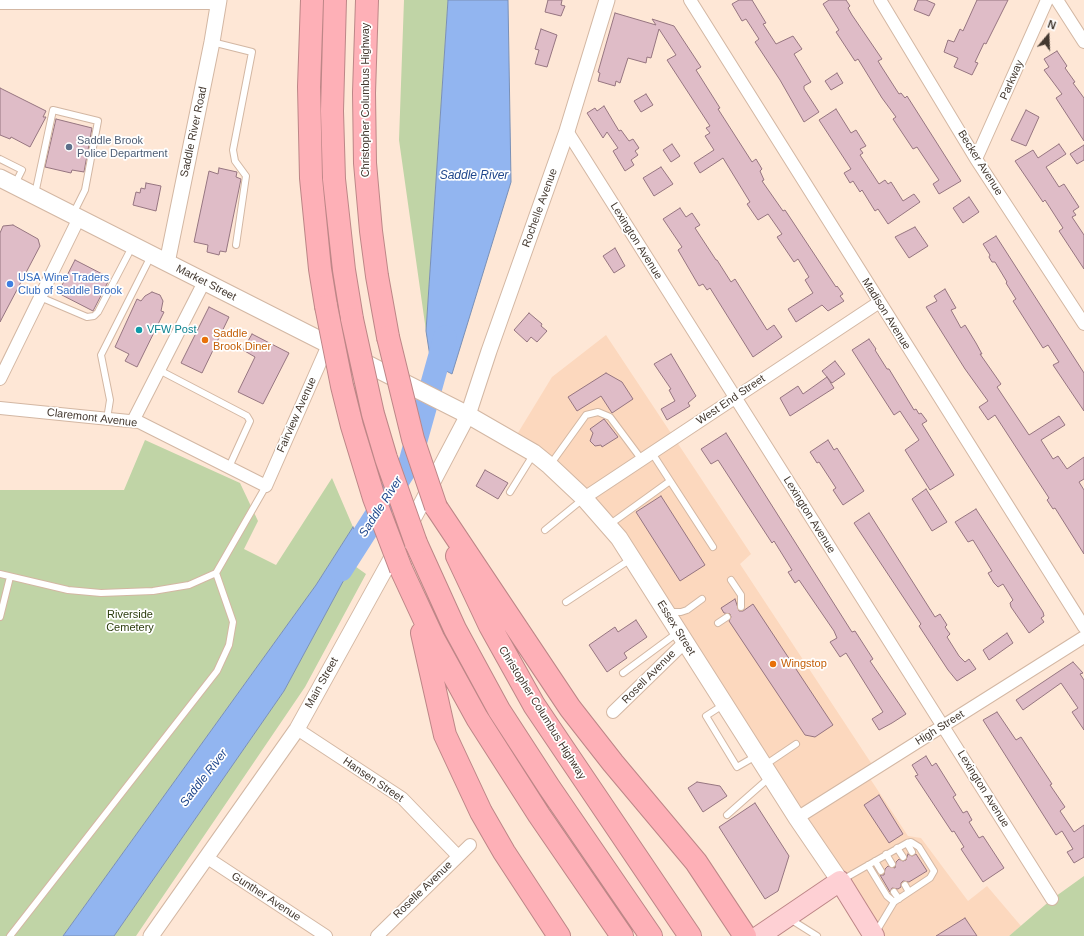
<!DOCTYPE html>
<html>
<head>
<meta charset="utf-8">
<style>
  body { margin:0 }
  #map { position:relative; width:1084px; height:936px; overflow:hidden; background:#fee7d6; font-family:Helvetica,sans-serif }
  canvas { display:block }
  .north { position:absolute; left:1028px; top:16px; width:40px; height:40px; -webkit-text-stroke:3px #fff; paint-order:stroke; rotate:19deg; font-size:11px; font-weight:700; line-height:16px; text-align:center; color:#43382f }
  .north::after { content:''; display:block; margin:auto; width:14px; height:18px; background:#43382f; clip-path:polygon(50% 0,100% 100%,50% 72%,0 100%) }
</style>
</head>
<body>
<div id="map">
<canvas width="1084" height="936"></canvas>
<div class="north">N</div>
</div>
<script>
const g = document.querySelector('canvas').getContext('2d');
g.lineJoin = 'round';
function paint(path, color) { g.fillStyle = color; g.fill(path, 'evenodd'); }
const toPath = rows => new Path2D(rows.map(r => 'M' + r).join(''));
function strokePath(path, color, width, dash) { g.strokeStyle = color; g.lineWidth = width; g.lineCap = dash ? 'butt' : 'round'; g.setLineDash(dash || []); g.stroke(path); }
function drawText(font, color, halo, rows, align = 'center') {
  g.font = font + ' Helvetica,sans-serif'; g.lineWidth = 3.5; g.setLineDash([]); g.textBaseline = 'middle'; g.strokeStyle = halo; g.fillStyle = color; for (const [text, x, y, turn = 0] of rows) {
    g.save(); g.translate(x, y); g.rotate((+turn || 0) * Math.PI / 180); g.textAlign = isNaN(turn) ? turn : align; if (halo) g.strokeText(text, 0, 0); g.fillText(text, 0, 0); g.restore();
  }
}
const built = toPath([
  [606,335,751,554,740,564,875,769,867,774,908,836,921,838,968,901,987,886,1021,926,1009,936,874,936,619,538,513,441,552,377]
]);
const green = toPath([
  [404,0,448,0,426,331,399,140],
  [145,440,240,483,258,521,244,549,276,565,332,478,353,527,316,585,63,936,0,936,0,490,124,490],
  [352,564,366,574,305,687,136,936,114,936,284,691],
  [1084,876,1084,936,1009,936,1052,899]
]);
const water = toPath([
  [448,0,508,0,511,182,452,374,431,363,426,331,448,0],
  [353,527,360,550,284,691,114,936,63,936,316,585,353,527]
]);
const river = toPath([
  [341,570,410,462,445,337]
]);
const building = toPath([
  [548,0,562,0,561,5,565,6,561,16,545,12,548,0],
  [739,0,752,0,766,23,763,24,776,44,793,36,802,49,794,54,811,82,804,86,804,89,819,112,804,122,780,80,755,42,759,39,746,19,742,21,732,4,739,0],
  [829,0,846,0,850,6,848,8,852,15,882,59,878,61,881,66,899,94,901,93,905,98,907,96,961,181,939,194,933,184,939,180,917,147,913,149,893,119,896,117,882,98,858,59,855,61,836,32,839,30,823,4,829,0],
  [918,0,926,0,935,4,929,16,914,10,918,0],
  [977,0,1008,0,986,44,984,43,975,62,978,63,972,75,954,67,958,58,944,52,948,40,954,42,960,29,963,31,977,0],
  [615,13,656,25,652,19,674,26,701,67,696,70,720,108,718,109,752,162,756,159,762,169,760,171,764,180,762,181,783,211,785,210,836,287,837,286,843,294,840,296,844,301,828,311,822,305,796,322,788,309,813,293,805,280,809,277,798,259,794,262,777,237,782,234,768,214,758,220,747,204,750,202,723,158,700,173,694,163,714,150,705,136,710,133,706,128,710,126,667,60,676,55,659,29,651,58,647,57,646,63,628,58,620,83,616,81,615,86,598,81,600,73,598,72,615,13],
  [541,29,557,35,547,67,535,64,539,50,535,49,541,29],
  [1057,51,1067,66,1065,68,1075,82,1073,83,1084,98,1084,141,1056,98,1062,94,1044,70,1049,67,1044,59,1057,51],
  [837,73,843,83,831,90,825,81,837,73],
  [0,88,46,111,43,117,46,117,30,147,11,137,10,139,0,135,0,88],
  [646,94,653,105,641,112,634,101,646,94],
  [604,106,619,131,621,130,629,141,633,139,639,148,635,151,638,155,631,160,634,165,625,171,613,151,618,148,607,132,603,138,587,113,595,108,597,111,604,106],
  [836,109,851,133,856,130,866,146,860,149,863,153,860,155,879,184,885,180,888,184,891,182,903,201,914,194,920,202,888,224,878,209,875,211,862,190,860,192,853,181,850,183,844,173,851,169,819,120,836,109],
  [1026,110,1039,117,1026,146,1011,140,1026,110],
  [56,119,92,128,84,172,72,170,71,173,45,167,56,119],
  [672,144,680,156,671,162,663,150,672,144],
  [1059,144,1066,154,1046,167,1059,187,1064,184,1079,207,1073,211,1076,215,1072,217,1084,235,1084,269,1059,231,1063,228,1045,200,1043,202,1015,161,1033,150,1038,158,1059,144],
  [1084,145,1084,160,1077,164,1070,154,1084,145],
  [661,167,673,184,654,196,643,178,661,167],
  [219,168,237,172,236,177,241,179,226,252,220,251,219,255,207,252,208,245,194,242,209,171,218,174,219,168],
  [146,183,161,186,156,211,133,205,136,192,140,193,141,188,145,189,146,183],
  [969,197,979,212,963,223,953,208,969,197],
  [680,208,686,217,692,213,700,225,695,228,716,260,717,260,731,282,735,279,767,330,774,325,782,337,753,357,710,288,707,290,703,284,699,286,678,250,682,247,663,219,680,208],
  [13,225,38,239,40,246,0,322,0,233,3,226,13,225],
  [915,227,928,246,909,258,895,237,915,227],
  [996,236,1084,373,1084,411,1053,365,1059,362,1048,345,1043,348,1013,301,1016,299,1006,283,1007,282,995,262,992,262,989,257,990,255,983,244,996,236],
  [615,248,625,266,614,273,603,256,615,248],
  [75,260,110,278,93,311,58,293,75,260],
  [945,289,956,308,951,310,961,328,965,325,976,343,982,354,980,354,1001,384,997,387,1029,435,1059,416,1065,425,1041,440,1053,459,1058,456,1067,469,1084,457,1084,479,1079,482,1084,490,1084,554,1055,508,1053,509,1047,500,1049,498,995,415,988,420,979,407,988,401,965,369,926,307,937,301,934,296,945,289],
  [152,292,160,295,163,301,161,311,164,312,137,367,125,361,129,354,115,347,137,299,141,301,145,296,152,292],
  [209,307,229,317,202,373,181,363,209,307],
  [529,313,542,324,541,326,547,331,537,342,531,337,527,342,514,330,529,313],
  [252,334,289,353,263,404,238,392,255,357,243,350,252,334],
  [869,339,876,349,875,350,887,369,889,369,914,410,916,409,919,414,921,413,927,421,922,424,954,475,930,490,905,450,919,440,900,411,894,415,852,350,869,339],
  [671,354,696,396,688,403,690,406,667,420,661,409,675,401,669,390,671,389,654,364,671,354],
  [835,361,845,374,832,383,822,371,835,361],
  [606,373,622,382,633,399,612,413,601,396,577,411,568,397,606,373],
  [827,377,834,388,790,416,780,398,798,386,803,394,827,377],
  [604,419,618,437,602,447,601,445,595,446,590,441,593,433,590,429,604,419],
  [726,433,850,629,852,632,855,631,873,659,870,661,906,714,892,723,879,730,872,719,883,712,846,653,840,657,830,642,837,638,834,631,799,580,795,583,788,572,792,570,774,541,772,543,718,460,711,464,701,449,726,433],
  [828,440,834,450,837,448,864,491,843,505,833,490,836,488,819,462,817,463,810,452,828,440],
  [485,470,508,483,498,499,476,486,485,470],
  [926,489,947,522,932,531,912,499,926,489],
  [661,496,705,565,680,581,636,512,661,496],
  [976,509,1043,612,1044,616,1041,618,1044,622,1029,633,1011,607,1010,603,1013,600,1003,584,998,587,994,583,988,573,992,571,973,540,968,542,955,522,976,509],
  [869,513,935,617,940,614,947,625,945,627,950,634,947,637,959,656,965,662,969,659,976,669,957,681,948,670,919,626,921,624,854,523,869,513],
  [735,599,739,611,743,611,753,604,833,725,815,737,805,735,729,621,731,617,730,614,724,613,721,608,735,599],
  [636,620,647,637,624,653,627,658,607,672,589,645,615,627,618,632,636,620],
  [1007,633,1013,643,989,660,983,650,1007,633],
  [1073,662,1083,673,1080,674,1084,680,1084,730,1072,712,1078,708,1061,683,1023,710,1016,700,1073,662],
  [997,712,1016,740,1021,737,1052,784,1050,785,1065,807,1060,811,1074,832,1084,825,1084,857,1074,863,1067,852,1073,849,1062,831,1056,835,983,720,997,712],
  [926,756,932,766,936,763,956,795,953,797,963,813,967,811,972,820,969,822,979,838,983,836,1004,868,983,882,961,849,964,847,954,831,952,832,915,776,918,775,912,765,926,756],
  [697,782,720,786,727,796,703,812,688,788,697,782],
  [879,795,903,834,889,843,864,805,879,795],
  [755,803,789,856,778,891,765,899,719,827,755,803],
  [908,854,912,856,916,854,927,871,909,882,903,881,901,883,901,887,898,889,892,888,890,892,880,875,884,875,885,869,888,866,895,868,896,862,899,859,903,861,906,860,908,854],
  [965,918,977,936,936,936,965,918]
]);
const service = toPath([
  [212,42,252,52,233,150,235,161,246,176,236,245],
  [0,159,22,170,15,184],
  [35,194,53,110,98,121,85,190,73,214],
  [40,297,87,317,94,316,98,312,132,247],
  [159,370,247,416,250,421,229,467],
  [107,419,110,400,101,355,151,256],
  [652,453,713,547],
  [550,465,586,415,598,412,610,417,642,460],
  [510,492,533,455],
  [609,525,670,481],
  [545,530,583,499],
  [0,574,68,590,101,593,153,591,189,585,216,573,266,486],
  [731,580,741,595,741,607],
  [566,602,631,559],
  [668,612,681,612,687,610,702,599],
  [0,617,10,577],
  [718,623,727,617],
  [623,673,677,633],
  [723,705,706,716,737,767,756,756],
  [765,765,796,744],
  [727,815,769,778],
  [907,843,912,852],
  [897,848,903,857],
  [886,854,892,864],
  [875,861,881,871],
  [868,865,887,896,894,902],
  [842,880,907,843,911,842,919,847,934,871,930,878,894,902,876,932],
  [905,885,909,892],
  [894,892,899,899],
  [790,919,817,936],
  [10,936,217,671,229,645,233,622,216,573]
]);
const minor = toPath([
  [690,0,1084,627],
  [880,0,976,159,1084,324],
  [1057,0,1084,42],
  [0,3,218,3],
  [567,131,1052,899],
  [976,159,1047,0],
  [0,379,79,218],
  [0,408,139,422,266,486,328,345],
  [133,421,204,282],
  [584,498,878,303],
  [613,712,685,642],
  [297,729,402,798,458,856],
  [797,818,1084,637],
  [206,857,326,936],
  [377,936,470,845]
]);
const tertiary = toPath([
  [167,263,212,42,219,0],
  [151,936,297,729,418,510,468,415,489,351,567,131,607,0]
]);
const secondary = toPath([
  [0,178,468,415,534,453,550,466,584,498,619,538,797,818,840,881]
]);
const primary = toPath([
  [759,936,840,881,874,936]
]);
const motorway = toPath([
  [312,0,309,87,311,178,320,269,326,306],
  [335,0,332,111,334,179,344,270,352,319],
  [367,0,364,93,365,163,371,231,377,276,388,337],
  [436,507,570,708,613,763,696,862,745,936],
  [416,543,455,629,499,710,549,787,651,936],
  [457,556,490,626,534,705,690,936],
  [401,569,433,638,477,718,539,815,622,936],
  [422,633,445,735,481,812,504,852,559,936]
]);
const motorwayBridge = toPath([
  [326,306,342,386,352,426,374,498,401,569],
  [352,319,373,414,386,458,416,543],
  [388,337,413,439,436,507]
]);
const markers = [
  [69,147,4,"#5c6f8a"],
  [10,284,4,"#3f7fe0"],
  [139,330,4,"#0f9aa8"],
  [205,340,4,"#e8710a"],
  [773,664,4,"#e8710a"]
];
const streetNames = [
  ["Parkway",1012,80,-66],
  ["Christopher Columbus Highway",366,100,-90],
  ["Saddle River Road",194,132,-78],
  ["Becker Avenue",980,163,58],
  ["Rochelle Avenue",540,208,-70],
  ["Lexington Avenue",636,241,58],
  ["Market Street",206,283,27],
  ["Madison Avenue",886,314,58],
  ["West End Street",731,400,-34],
  ["Fairview Avenue",297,415,-66],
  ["Claremont Avenue",92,418,7],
  ["Lexington Avenue",809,515,58],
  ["Essex Street",676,628,58],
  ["Rosell Avenue",649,677,-45],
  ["Main Street",322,683,-61],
  ["Christopher Columbus Highway",542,713,58],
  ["High Street",940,728,-32],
  ["Hansen Street",373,780,34],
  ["Lexington Avenue",983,789,58],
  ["Roselle Avenue",423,890,-44],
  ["Gunther Avenue",266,897,33]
];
const serviceNames = [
  ["Saddle Brook",77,141],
  ["Police Department",77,154]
];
const shopNames = [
  ["USA Wine Traders",18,278],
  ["Club of Saddle Brook",18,291]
];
const cultureNames = [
  ["VFW Post",147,330]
];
const foodNames = [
  ["Saddle",213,334],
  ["Brook Diner",213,347],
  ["Wingstop",781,664]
];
const parkNames = [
  ["Riverside",130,615],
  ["Cemetery",130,628]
];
const waterNames = [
  ["Saddle River",474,176],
  ["Saddle River",381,507,-57],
  ["Saddle River",204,778,-52]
];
paint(built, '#fcd8be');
paint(green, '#c0d4a6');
paint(water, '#92b5f0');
strokePath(water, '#7a90b6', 1);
strokePath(river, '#92b5f0', 23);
paint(building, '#dfbcc7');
strokePath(building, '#967580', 1);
strokePath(service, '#d3b7a3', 8);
strokePath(minor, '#d3b7a3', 14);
strokePath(tertiary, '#d3b7a3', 17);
strokePath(secondary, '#d3b7a3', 19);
strokePath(primary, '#bd8687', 22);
strokePath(motorway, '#bd8687', 24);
strokePath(service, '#fff', 6);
strokePath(minor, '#fff', 12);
strokePath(tertiary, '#fff', 15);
strokePath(secondary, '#fff', 17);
strokePath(primary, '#fed0d4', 20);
strokePath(motorway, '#feb0b7', 22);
strokePath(motorwayBridge, '#bd8687', 24, []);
strokePath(motorwayBridge, '#feb0b7', 22);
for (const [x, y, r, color] of markers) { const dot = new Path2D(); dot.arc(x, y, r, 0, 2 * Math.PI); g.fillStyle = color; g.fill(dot); strokePath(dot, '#fff', 1.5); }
drawText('11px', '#43382f', '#fff', streetNames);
drawText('11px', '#4e5e75', '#fff', serviceNames, 'left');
drawText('11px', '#366cbe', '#fff', shopNames, 'left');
drawText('11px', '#0d838f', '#fff', cultureNames, 'left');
drawText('11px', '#c56008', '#fff', foodNames, 'left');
drawText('11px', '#2c3d0d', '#fff', parkNames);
drawText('italic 12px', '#21488d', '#fff', waterNames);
</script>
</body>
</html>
